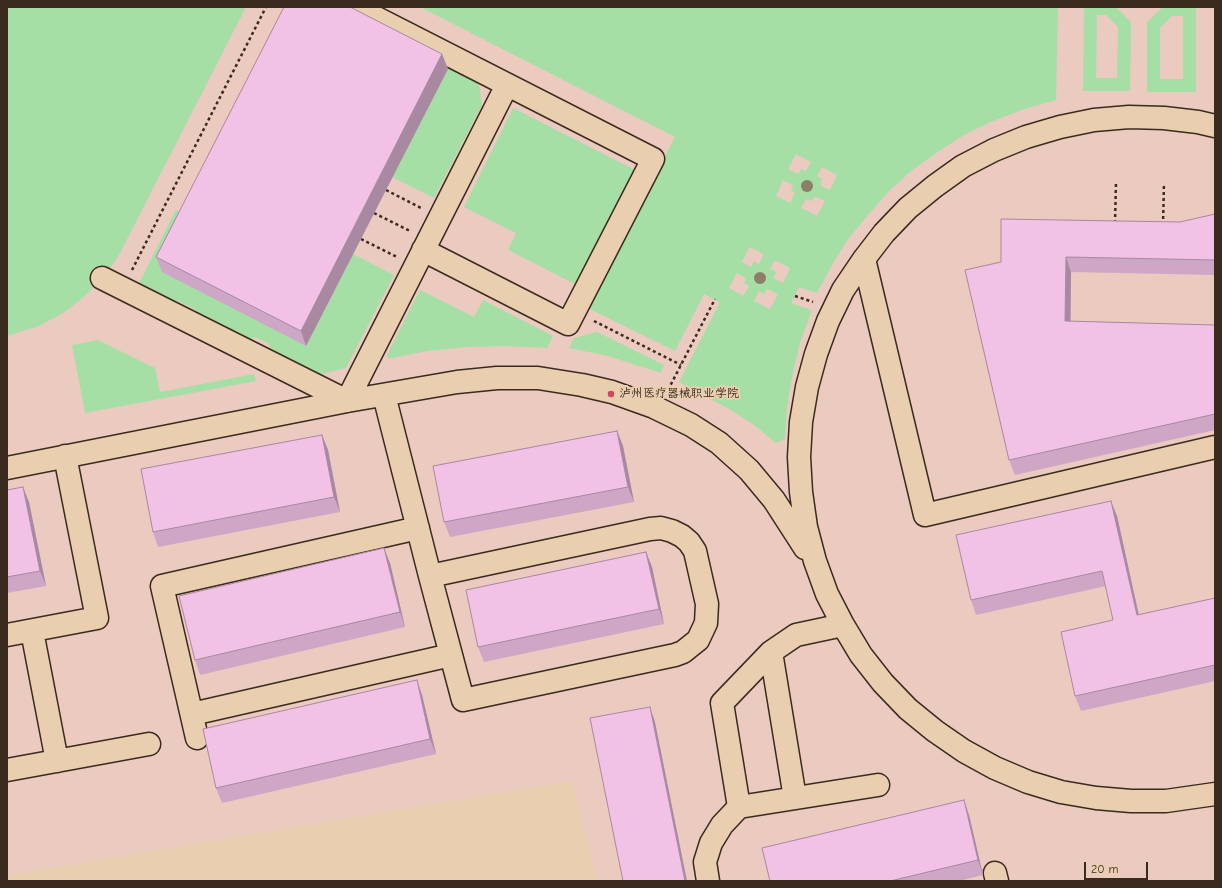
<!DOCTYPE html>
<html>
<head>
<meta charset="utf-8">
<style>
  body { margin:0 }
  #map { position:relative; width:1222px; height:888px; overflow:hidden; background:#e9ceb0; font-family:"Comic Neue",sans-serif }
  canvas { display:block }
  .frame { position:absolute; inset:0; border:8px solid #3b2a1e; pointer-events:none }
  .scale { position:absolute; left:1084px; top:862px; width:64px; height:18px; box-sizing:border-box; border:2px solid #3b2a1e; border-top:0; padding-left:5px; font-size:12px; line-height:14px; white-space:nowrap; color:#3b2a1e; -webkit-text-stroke:3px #e9ceb0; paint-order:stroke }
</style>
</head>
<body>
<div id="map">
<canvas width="1222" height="888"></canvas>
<div class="frame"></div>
<div class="scale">20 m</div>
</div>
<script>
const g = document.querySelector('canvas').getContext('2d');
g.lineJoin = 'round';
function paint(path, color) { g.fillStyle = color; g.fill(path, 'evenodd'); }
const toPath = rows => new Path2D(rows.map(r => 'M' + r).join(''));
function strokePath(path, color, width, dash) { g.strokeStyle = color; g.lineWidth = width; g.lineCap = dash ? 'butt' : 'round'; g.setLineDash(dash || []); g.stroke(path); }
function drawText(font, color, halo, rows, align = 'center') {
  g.font = font + ' "Comic Neue","LXGW WenKai TC",sans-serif'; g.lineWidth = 4; g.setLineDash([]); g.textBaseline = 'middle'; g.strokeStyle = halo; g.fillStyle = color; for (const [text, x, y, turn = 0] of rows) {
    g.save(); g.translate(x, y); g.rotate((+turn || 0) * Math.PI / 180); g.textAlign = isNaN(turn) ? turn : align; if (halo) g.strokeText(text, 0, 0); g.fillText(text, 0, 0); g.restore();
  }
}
const built = toPath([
  [7,7,1215,7,1215,881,597,881,572,781,7,875]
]);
const green = toPath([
  [7,7,246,7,119,255,104,277,85,296,63,313,39,326,7,336],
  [345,7,469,70,479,85,482,105,434,198,392,177],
  [420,7,1058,7,1056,100,1024,109,993,121,964,135,936,153,911,171,888,192,868,215,848,239,832,265,817,293,799,287,791,303,812,310,800,343,792,377,787,408,785,439,776,443,754,425,731,410,679,382,720,302,704,294,675,351,588,308,675,137],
  [796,154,811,162,806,171,801,169,798,174,788,169],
  [822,167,837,175,830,190,820,185,822,179,817,176],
  [783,180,793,185,791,191,795,193,790,203,776,196],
  [814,196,825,201,817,216,801,208,806,199,812,201],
  [749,247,764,254,759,264,754,261,751,267,742,262],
  [775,260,790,268,783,283,773,278,776,272,770,269],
  [737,273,746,278,744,283,749,286,743,296,729,288],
  [767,289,778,294,770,309,754,301,759,291,764,294],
  [1084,7,1116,7,1131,22,1130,91,1083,91],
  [1097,15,1106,15,1118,27,1117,78,1096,78],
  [1163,7,1196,7,1196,92,1147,92,1147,22],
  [1172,16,1183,16,1183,79,1160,79,1160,28],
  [513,108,637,171,579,286,508,250,516,233,464,207],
  [176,210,190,217,306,346,353,254,394,275,346,368,315,376,273,356,269,344,255,337,245,341,197,318,196,310,178,301,169,304,139,287,139,283],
  [420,290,474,317,483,300,553,336,547,348,507,346,467,347,427,351,388,359,387,355],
  [597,332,664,365,661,373,608,356,569,348,574,338],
  [98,340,155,368,160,392,254,374,256,381,85,413,72,345]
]);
const path = toPath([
  [386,190,421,208],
  [374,213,410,231],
  [1115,223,1116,182],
  [1163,225,1164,183],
  [361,239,397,257],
  [132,270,266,7],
  [795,296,813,302],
  [594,321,681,365],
  [668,390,715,299]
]);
const minor = toPath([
  [355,7,653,159,568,324,423,250],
  [1215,126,1198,122,1164,118,1129,117,1094,120,1060,127,1026,137,994,150,963,166,935,186,908,208,884,233,864,259,843,290,828,321,816,354,807,387,801,422,799,457,801,492,806,527,815,561,827,594,843,625,861,655,883,683,908,709,935,731,964,751,995,768,1028,782,1061,792,1096,798,1131,801,1166,801,1215,794],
  [864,259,925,515,1215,447],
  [102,278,347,401,507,85],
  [384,395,430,576,451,655,463,700,675,655,683,652,698,640,706,623,707,604,695,551,689,542,682,536,672,531,661,528,650,529,430,576],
  [7,468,347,401,457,382,497,378,538,378,582,385,612,392,654,407,691,425,719,443,749,470,774,500,805,548],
  [843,625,796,635,771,652,722,703,739,807,878,785],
  [32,631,57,761],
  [7,635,97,618,65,456],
  [771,652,795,798],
  [192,714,451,655],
  [197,738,162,586,418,528],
  [7,770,149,744],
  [995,873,997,881],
  [708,881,705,862,711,843,722,825,739,807]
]);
const trees = [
  [807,186],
  [760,278]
];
const wall = toPath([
  [442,54,448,69,306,346,162,272,156,257],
  [1215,214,1215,275,1071,272,1071,321,1215,325,1215,430,1015,475,1009,460,965,270],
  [617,431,623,446,634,502,450,537,444,522],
  [322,435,328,450,340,512,158,547,153,532],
  [7,490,29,502,46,586,7,593],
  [1117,516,1139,615,1215,598,1215,681,1081,711,1075,696,1113,620,1106,586,976,615,971,600],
  [646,552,652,567,664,624,484,662,478,647],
  [390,563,405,627,200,675,195,660],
  [422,695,436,754,222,803,216,788],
  [969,815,983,875,959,881,770,881]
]);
const shadedWall = toPath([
  [442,54,448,69,306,346,301,331],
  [1066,257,1071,272,1070,336,1065,321],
  [617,431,623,446,634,502,628,487],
  [322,435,328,450,340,512,334,497],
  [23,487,29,502,46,586,40,571],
  [1111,501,1117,516,1142,630,1137,615],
  [384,548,390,563,405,627,400,612],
  [646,552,652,567,664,624,659,609],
  [417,680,422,695,436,754,430,739],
  [650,707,655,722,687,881,685,881],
  [964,800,969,815,983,875,978,860]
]);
const building = toPath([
  [284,7,350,7,442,54,301,331,156,257,284,7],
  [1215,214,1215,260,1066,257,1065,321,1215,325,1215,414,1009,460,965,270,1001,262,1001,219,1180,222,1215,214],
  [617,431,628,487,444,522,433,466,617,431],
  [322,435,334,497,153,532,141,469,322,435],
  [23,487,40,571,7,577,7,490,23,487],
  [1111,501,1137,615,1215,598,1215,665,1075,696,1061,632,1113,620,1102,571,971,600,956,535,1111,501],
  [384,548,400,612,195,660,179,596,384,548],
  [646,552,659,609,478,647,466,590,646,552],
  [417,680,430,739,216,788,203,729,417,680],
  [650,707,685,881,623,881,590,718,650,707],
  [964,800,978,860,890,881,770,881,762,848,964,800]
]);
const markers = [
  [611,394,4,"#d1495b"]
];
const poiNames = [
  ["泸州医疗器械职业学院",619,394]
];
paint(built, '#ebcac0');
paint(green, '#a5dfa5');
strokePath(minor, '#3b2a1e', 25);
strokePath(path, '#3b2a1e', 2.5, [3, 3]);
strokePath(minor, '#e9ceb0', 22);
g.fillStyle = '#8f7e67';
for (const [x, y] of trees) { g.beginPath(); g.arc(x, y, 6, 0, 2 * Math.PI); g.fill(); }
paint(wall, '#cfa7c6');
paint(shadedWall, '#a988a1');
paint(building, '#f1c2e6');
strokePath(building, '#a988a1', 1);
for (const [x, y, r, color] of markers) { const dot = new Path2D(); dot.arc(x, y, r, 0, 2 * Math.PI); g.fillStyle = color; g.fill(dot); strokePath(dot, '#e9ceb0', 1.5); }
drawText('12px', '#3b2a1e', '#e9ceb0', poiNames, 'left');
</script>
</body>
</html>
